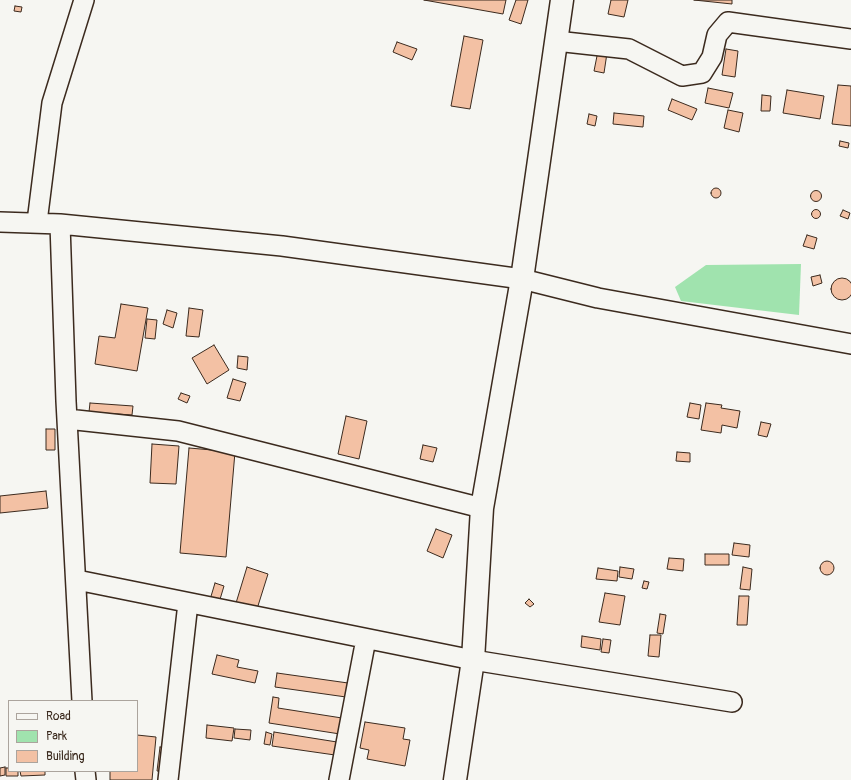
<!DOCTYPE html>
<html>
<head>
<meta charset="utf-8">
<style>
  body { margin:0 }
  #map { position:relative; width:851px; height:780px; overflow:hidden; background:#f6f6f2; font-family:Pangolin,sans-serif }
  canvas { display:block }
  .legend { position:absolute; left:8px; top:700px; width:130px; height:72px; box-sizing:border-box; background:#f6f6f2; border:1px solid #aba49d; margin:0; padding:5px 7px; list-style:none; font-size:12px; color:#3b2a1e }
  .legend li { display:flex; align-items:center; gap:8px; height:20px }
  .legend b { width:20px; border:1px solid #aba49d }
</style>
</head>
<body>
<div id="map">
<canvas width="851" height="780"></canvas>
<ul class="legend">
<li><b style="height:5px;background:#f6f6f2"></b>Road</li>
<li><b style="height:11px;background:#a0e3ae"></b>Park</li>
<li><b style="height:11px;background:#f3c1a4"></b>Building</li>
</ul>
</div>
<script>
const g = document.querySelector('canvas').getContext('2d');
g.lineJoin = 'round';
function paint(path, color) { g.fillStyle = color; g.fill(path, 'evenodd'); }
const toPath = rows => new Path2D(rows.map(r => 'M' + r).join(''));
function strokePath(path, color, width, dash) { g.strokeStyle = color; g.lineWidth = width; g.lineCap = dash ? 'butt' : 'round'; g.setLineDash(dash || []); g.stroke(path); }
const green = toPath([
  [801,264,799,315,681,301,675,287,706,265]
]);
const building = toPath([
  [424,0,506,0,503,14,424,0],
  [516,0,528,0,521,24,509,20,516,0],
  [611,0,628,0,624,17,608,14,611,0],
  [694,0,732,0,732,4,694,0],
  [15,6,22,7,21,12,14,11,15,6],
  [464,36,483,40,470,109,451,106,464,36],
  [397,42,417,49,412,60,393,52,397,42],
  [726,49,738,51,735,77,722,75,726,49],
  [598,51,607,53,604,73,594,71,598,51],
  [838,85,851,86,851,126,832,124,838,85],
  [708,88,733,93,729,108,705,103,708,88],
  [787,90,824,96,820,119,783,113,787,90],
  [762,95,771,96,770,111,761,111,762,95],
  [672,99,697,109,692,120,668,110,672,99],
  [728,110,743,113,739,132,724,128,728,110],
  [614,113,644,116,643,127,613,124,614,113],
  [589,114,597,116,595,126,587,124,589,114],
  [840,141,849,143,848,148,839,146,840,141],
  '711 193a5 5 0 1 1 10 0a5 5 0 1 1-10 0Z',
  '810.5 196a5.5 5.5 0 1 1 11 0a5.5 5.5 0 1 1-11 0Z',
  '811.5 214a4.5 4.5 0 1 1 9 0a4.5 4.5 0 1 1-9 0Z',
  [843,210,850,213,848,219,840,216,843,210],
  [807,235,817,238,814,249,803,246,807,235],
  [820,275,822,283,813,286,811,277,820,275],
  '831 289a11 11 0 1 1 22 0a11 11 0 1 1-22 0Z',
  [121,304,148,308,137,371,95,364,99,336,115,338,121,304],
  [189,308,203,310,199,337,186,336,189,308],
  [167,310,177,313,173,328,163,324,167,310],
  [147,319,157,320,155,339,145,338,147,319],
  [214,345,229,370,207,384,192,358,214,345],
  [238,356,248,357,247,370,237,368,238,356],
  [233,379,246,383,240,401,227,398,233,379],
  [181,393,190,396,187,403,178,399,181,393],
  [90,403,133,406,132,415,89,412,90,403],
  [690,403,701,405,699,419,687,417,690,403],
  [706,403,722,405,721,408,740,411,737,428,722,425,721,433,701,430,706,403],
  [346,416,367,421,359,459,338,454,346,416],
  [761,422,771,424,767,437,758,435,761,422],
  [46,429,55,429,55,450,46,450,46,429],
  [152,444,179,446,176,484,150,483,152,444],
  [423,445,437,448,433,462,420,459,423,445],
  [189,448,235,452,226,557,180,553,189,448],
  [677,452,690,453,690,462,676,461,677,452],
  [46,491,48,508,0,513,0,496,46,491],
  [436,529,452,535,443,558,427,551,436,529],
  [734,543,750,545,749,557,732,555,734,543],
  [705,554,729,554,729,565,705,565,705,554],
  [669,558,684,559,683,571,667,569,669,558],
  '820 568a7 7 0 1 1 14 0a7 7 0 1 1-14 0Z',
  [247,567,268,574,257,609,236,603,247,567],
  [620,567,634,569,632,579,619,577,620,567],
  [743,567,752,569,750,590,740,589,743,567],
  [598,568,618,571,617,581,596,579,598,568],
  [644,581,649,582,647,589,642,588,644,581],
  [215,583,224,586,218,606,209,603,215,583],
  [605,593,625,596,620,625,599,622,605,593],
  [739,596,749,596,747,625,737,625,739,596],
  [529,599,534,604,530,607,525,603,529,599],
  [660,614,666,615,663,634,657,633,660,614],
  [650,635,661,635,659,657,648,656,650,635],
  [582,636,601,639,600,650,581,647,582,636],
  [603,639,611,640,609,653,601,652,603,639],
  [217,655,239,660,237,667,258,671,255,683,212,674,217,655],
  [277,673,348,683,346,697,275,687,277,673],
  [273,697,279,698,278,708,342,718,340,734,269,723,273,697],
  [365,722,405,728,403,739,410,740,405,766,367,759,369,750,360,748,365,722],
  [207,725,234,728,232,741,206,738,207,725],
  [235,729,251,730,250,740,234,738,235,729],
  [266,732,272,734,270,745,264,744,266,732],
  [274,732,337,742,335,755,272,746,274,732],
  [137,735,156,737,152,780,110,780,110,771,137,771,137,735],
  [160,747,168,748,165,772,157,771,160,747],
  [5,767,5,775,0,776,0,768,5,767],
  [6,768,9,768,9,771,18,771,18,776,6,776,6,768],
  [20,771,45,771,45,775,21,776,20,771]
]);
const street = toPath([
  [556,41,629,49,682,76,702,73,712,57,717,35,728,22,851,39],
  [0,222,60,224,282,246,522,279,598,298,851,344],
  [37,222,52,103,84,0],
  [60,224,66,401,82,701],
  [67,419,178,431,482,508],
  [77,580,473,660,732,702],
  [85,771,86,780],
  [168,780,188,603],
  [339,780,366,639]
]);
const secondary = toPath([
  [455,780,473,660,482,508,522,279,562,0]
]);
paint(green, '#a0e3ae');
paint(building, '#f3c1a4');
strokePath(building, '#3b2a1e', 1);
strokePath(street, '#3b2a1e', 22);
strokePath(secondary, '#3b2a1e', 25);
strokePath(street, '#f6f6f2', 19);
strokePath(secondary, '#f6f6f2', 22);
</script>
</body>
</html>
